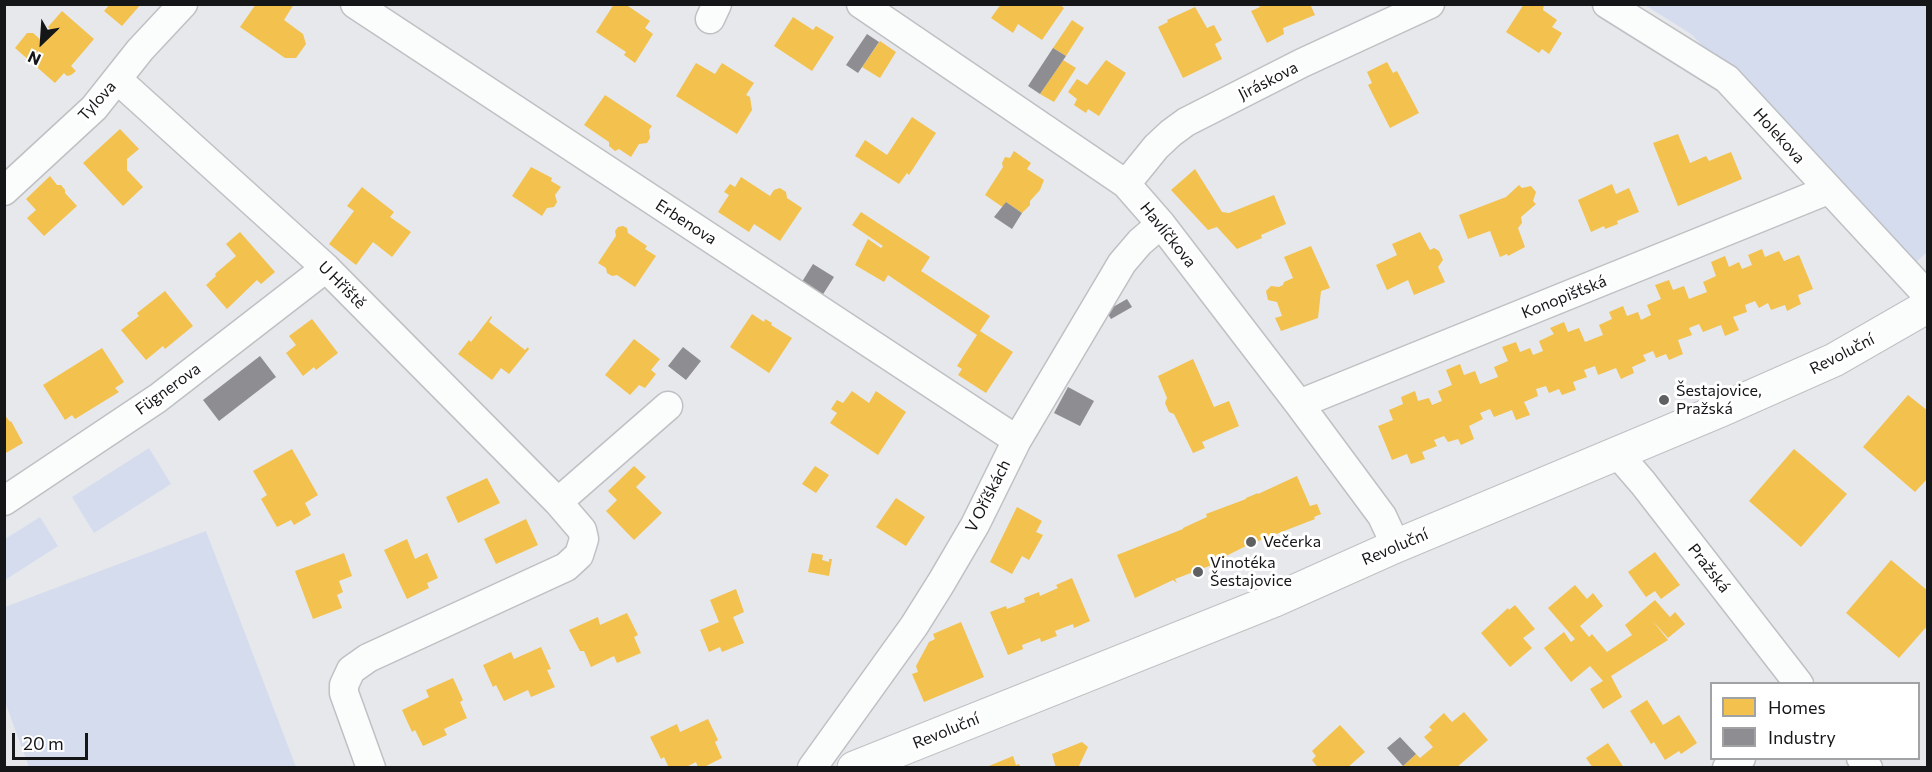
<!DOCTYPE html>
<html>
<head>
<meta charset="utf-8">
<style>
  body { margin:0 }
  #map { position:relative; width:1932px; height:772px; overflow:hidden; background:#e7e8eb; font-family:Commissioner,sans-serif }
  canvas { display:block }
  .frame { position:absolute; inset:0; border:6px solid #151618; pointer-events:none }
  .legend { position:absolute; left:1710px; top:682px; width:210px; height:78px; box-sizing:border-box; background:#fff; border:2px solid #a1a2a3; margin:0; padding:8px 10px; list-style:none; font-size:18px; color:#151618 }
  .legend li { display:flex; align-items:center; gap:12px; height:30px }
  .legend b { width:30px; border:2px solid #a1a2a3 }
  .north { position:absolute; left:12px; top:12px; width:60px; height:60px; -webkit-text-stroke:4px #fff; paint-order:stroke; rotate:205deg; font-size:16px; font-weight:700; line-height:24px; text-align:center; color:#151618 }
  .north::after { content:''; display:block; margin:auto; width:21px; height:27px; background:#151618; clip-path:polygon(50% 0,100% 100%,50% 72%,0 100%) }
  .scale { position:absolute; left:12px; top:733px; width:76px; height:27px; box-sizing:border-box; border:3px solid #151618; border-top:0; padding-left:8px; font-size:18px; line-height:21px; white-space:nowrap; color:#151618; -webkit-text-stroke:4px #fff; paint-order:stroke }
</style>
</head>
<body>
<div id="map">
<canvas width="1932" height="772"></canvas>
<div class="frame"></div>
<ul class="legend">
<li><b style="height:16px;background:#f2c14e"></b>Homes</li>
<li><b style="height:16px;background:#8d8d92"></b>Industry</li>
</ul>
<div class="north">N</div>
<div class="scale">20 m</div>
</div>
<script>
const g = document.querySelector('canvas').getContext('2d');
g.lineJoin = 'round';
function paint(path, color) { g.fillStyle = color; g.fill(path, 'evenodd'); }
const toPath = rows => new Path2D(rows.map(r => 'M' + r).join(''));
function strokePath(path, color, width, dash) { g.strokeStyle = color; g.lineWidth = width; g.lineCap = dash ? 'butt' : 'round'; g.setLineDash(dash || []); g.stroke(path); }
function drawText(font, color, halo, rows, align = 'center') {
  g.font = font + ' Commissioner,sans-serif'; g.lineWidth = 6; g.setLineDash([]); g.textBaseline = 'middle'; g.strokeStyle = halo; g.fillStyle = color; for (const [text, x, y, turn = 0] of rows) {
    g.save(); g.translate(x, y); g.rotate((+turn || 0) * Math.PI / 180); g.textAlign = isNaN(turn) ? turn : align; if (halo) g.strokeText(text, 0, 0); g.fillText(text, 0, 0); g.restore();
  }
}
const green = toPath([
  [1645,5,1927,5,1927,252,1913,265,1691,34],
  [149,448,171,484,94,533,72,497],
  [40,517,58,546,5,580,5,539],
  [206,531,296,767,29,767,5,702,5,607]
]);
const homes = toPath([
  [110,4,141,4,122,26,104,11],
  [256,4,294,4,284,20,303,34,306,44,296,58,285,58,240,27],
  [614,4,625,4,650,21,645,28,653,34,635,63,624,55,626,52,596,32],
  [1001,4,1059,4,1064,8,1042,40,1018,24,1013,33,991,18],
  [1258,4,1310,4,1315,15,1283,28,1284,34,1267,43,1251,11,1260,7],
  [1524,4,1544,4,1543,10,1557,20,1552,27,1562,33,1549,54,1542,49,1539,53,1506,32],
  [1195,7,1207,28,1214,25,1222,40,1215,44,1222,59,1183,78,1158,27,1168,22,1167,20],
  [62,11,94,39,71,66,76,71,71,75,67,76,64,73,55,83,15,48,27,33,33,33,42,41,45,41,53,32,48,27],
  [793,17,813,30,816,26,834,37,812,71,774,46],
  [1072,20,1084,28,1066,56,1053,48],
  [880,41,896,52,880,78,862,67],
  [1063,60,1076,68,1054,102,1040,94],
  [1106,60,1126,73,1099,116,1088,109,1086,113,1074,105,1077,99,1068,92,1077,79,1087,85],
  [1387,62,1393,73,1397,71,1419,113,1390,128,1368,85,1372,83,1367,72],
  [696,63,715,74,722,63,754,83,746,95,750,97,752,110,737,134,676,96],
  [605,95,652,126,649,130,650,138,647,143,639,144,631,157,619,149,615,151,609,146,609,142,584,125],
  [912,117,936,133,909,175,907,173,899,184,855,156,865,140,887,155],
  [120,129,139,149,127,159,127,170,143,187,123,206,83,163],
  [1678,134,1690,163,1706,156,1709,161,1731,152,1742,179,1678,206,1653,143],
  [1014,151,1031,163,1027,169,1044,180,1040,190,1030,201,1030,205,1022,213,1006,202,1003,207,1001,206,985,195,1003,167,1002,163,1005,157,1010,158],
  [531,167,552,178,551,181,561,187,555,195,557,202,554,207,547,208,542,216,512,196],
  [1195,169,1222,212,1229,213,1274,195,1286,224,1261,235,1262,238,1237,249,1217,227,1208,230,1171,190],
  [50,176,57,185,61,185,65,190,65,193,77,206,44,236,27,218,36,210,26,199],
  [741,177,770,196,774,190,780,188,786,192,787,198,802,208,780,241,754,224,749,232,718,212,729,195,724,192,730,184,735,187],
  [1612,184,1616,194,1629,188,1639,212,1617,221,1618,224,1605,229,1604,226,1591,232,1578,200],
  [1519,185,1522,188,1531,186,1536,192,1533,201,1536,204,1521,217,1522,223,1518,228,1525,247,1508,256,1507,254,1500,257,1490,231,1468,239,1459,215,1506,197],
  [362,187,394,212,390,217,411,232,392,257,373,242,356,265,329,244,354,211,347,206],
  [861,212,930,257,921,271,990,316,980,331,1013,352,986,393,958,375,962,369,957,366,977,335,888,275,884,282,855,265,868,239,881,248,883,246,852,225],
  [623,226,627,228,628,233,647,246,645,249,656,256,635,287,617,275,612,276,607,273,606,268,598,263,616,236,615,231,618,227],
  [240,232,275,272,261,284,257,280,227,309,206,285,216,276,215,274,236,256,226,244],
  [1420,232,1430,250,1434,248,1439,251,1443,260,1438,267,1445,282,1414,295,1408,280,1387,290,1376,265,1397,255,1392,244],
  [1311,246,1330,288,1321,291,1318,318,1281,331,1275,318,1282,316,1277,302,1268,300,1266,291,1271,286,1279,287,1283,285,1284,282,1293,278,1284,257],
  [1762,249,1765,257,1779,251,1784,261,1799,255,1813,289,1798,295,1801,304,1787,311,1785,305,1771,310,1768,303,1759,308,1755,301,1745,305,1747,312,1733,317,1739,330,1725,336,1721,325,1703,332,1699,324,1689,328,1692,335,1678,340,1683,354,1669,360,1666,354,1656,358,1653,351,1643,355,1646,361,1632,367,1634,373,1621,379,1616,368,1598,375,1595,366,1584,370,1587,377,1573,382,1576,390,1562,395,1559,389,1549,393,1546,386,1536,389,1538,396,1524,402,1530,415,1516,420,1512,410,1494,417,1490,409,1480,413,1483,419,1469,426,1474,439,1461,445,1458,439,1448,442,1444,436,1434,440,1437,446,1422,452,1425,459,1411,464,1407,454,1392,460,1378,426,1393,420,1389,410,1403,404,1401,397,1415,391,1418,401,1429,398,1432,405,1442,401,1438,391,1452,385,1446,370,1460,364,1464,375,1475,371,1480,384,1498,377,1494,367,1508,361,1502,347,1516,342,1520,352,1530,348,1533,355,1543,351,1539,341,1554,334,1550,328,1564,322,1568,332,1579,328,1585,342,1603,335,1599,325,1612,319,1609,312,1623,306,1627,316,1638,312,1641,320,1651,315,1647,305,1661,299,1655,285,1669,280,1673,290,1684,286,1689,299,1707,292,1703,282,1716,276,1711,262,1725,256,1729,267,1739,262,1742,269,1752,265,1748,255],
  [165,291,193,326,165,349,163,346,146,360,121,330,139,316,137,313],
  [752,314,764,322,765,319,772,323,771,325,792,338,769,373,730,347],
  [491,316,492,317,489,322,525,350,528,347,529,349,509,374,501,368,492,380,458,354,469,340,471,342],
  [312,319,338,353,316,370,314,367,303,376,286,353,296,345,289,336],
  [634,339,660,359,651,370,656,374,645,388,639,385,630,395,605,375],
  [102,348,124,382,115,388,119,392,75,419,72,415,65,420,43,385],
  [1193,359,1214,407,1229,401,1239,426,1202,442,1205,448,1193,453,1174,414,1169,412,1165,403,1167,398,1158,376],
  [852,391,869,403,876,391,906,412,878,455,830,423,837,413,831,409,837,400,843,403],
  [1908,395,1928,411,1928,478,1915,492,1863,447],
  [4,414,10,422,11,421,23,443,4,454],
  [292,449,318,495,305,503,311,515,294,525,291,520,277,527,261,499,267,495,253,471],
  [1794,449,1847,494,1801,547,1749,501],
  [634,466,646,477,636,487,662,513,634,540,606,511,617,500,608,491],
  [815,466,829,475,816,493,802,484],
  [1297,476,1310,506,1317,504,1321,514,1314,517,1315,519,1248,545,1224,557,1225,560,1175,579,1177,583,1173,580,1135,598,1117,555,1183,529,1183,528,1207,517,1206,514,1246,499,1246,498,1258,493,1258,494],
  [487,478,500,503,458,523,446,497],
  [896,498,925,517,906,546,876,527],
  [1017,507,1042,521,1036,532,1043,535,1029,560,1022,556,1012,574,990,562],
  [526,519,538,545,496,564,484,539],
  [407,539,415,559,427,553,438,578,427,583,429,588,407,599,384,550],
  [1655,552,1680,585,1661,599,1655,591,1646,597,1628,572],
  [344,553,352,576,339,581,343,592,337,595,342,608,313,619,295,571],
  [812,553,823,555,822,560,829,562,829,559,832,559,829,576,808,572],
  [1891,560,1928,591,1928,625,1899,658,1846,613],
  [1072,578,1090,621,1074,628,1073,624,1055,631,1057,636,1041,642,1040,638,1022,645,1023,649,1008,655,990,612,1006,606,1007,609,1025,602,1024,598,1039,592,1040,596,1058,588,1056,585],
  [1575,585,1587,599,1593,593,1603,606,1580,626,1589,637,1592,634,1607,652,1632,635,1625,625,1655,600,1670,617,1675,612,1685,624,1668,638,1652,620,1668,640,1611,676,1622,697,1603,709,1590,689,1603,681,1590,666,1571,682,1544,648,1564,632,1571,642,1575,639,1548,608],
  [736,589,744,612,733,617,744,643,722,652,720,647,709,652,700,630,719,622,710,600],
  [1515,605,1535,629,1523,638,1532,648,1510,667,1481,633,1508,608,1509,610],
  [627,613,638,635,634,637,641,653,617,663,614,656,591,667,584,651,580,651,569,630,598,617,600,625],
  [961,622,984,677,924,702,912,674,918,672,916,666,929,642,935,639,933,634],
  [541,647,551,669,547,670,555,687,531,697,528,690,504,701,496,685,493,687,483,665,511,652,514,659],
  [453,678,463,700,460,702,467,718,444,729,447,735,423,746,415,730,412,732,402,710,429,697,426,690],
  [1647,700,1663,725,1679,715,1697,743,1681,754,1679,751,1665,760,1654,742,1651,744,1630,711],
  [1464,712,1488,740,1456,768,1404,768,1403,766,1416,754,1420,758,1433,747,1424,737,1432,730,1429,727,1444,713,1452,722],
  [708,719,718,740,715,742,722,758,702,768,698,768,696,762,684,768,669,768,664,757,661,759,650,737,677,724,680,732],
  [1340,725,1365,752,1347,768,1318,768,1312,760,1316,756,1312,751],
  [1082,742,1088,747,1078,768,1056,768,1052,754],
  [1608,743,1624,768,1593,768,1586,758],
  [1013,756,1016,765,1019,764,1021,768,984,768]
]);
const industry = toPath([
  [867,34,879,42,858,73,846,65],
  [1053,48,1066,56,1040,94,1028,86],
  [1006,202,1022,213,1012,229,994,217],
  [813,264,834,277,820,299,800,285],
  [1127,299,1132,307,1111,319,1106,311],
  [683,347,701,361,686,380,668,366],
  [260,356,276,377,219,421,203,400],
  [1068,387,1094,401,1080,426,1054,413],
  [1400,737,1416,754,1403,766,1387,748]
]);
const minor = toPath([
  [355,4,1017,440],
  [861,4,1126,184,1161,224,1299,404,1382,516,1396,546],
  [1607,4,1727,79,1928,296],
  [710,19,717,4],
  [117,79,326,268,558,502,582,530,584,539,579,555,566,567,368,658,351,670,344,685,344,693,371,768],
  [1126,184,1156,147,1171,133,1186,122,1302,63,1430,4],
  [4,191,94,108,140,50,183,4],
  [1299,404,1828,190],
  [1617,453,1643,483,1799,684],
  [4,501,158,398,326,268],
  [558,502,668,406],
  [1861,758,1868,768],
  [812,768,914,626,941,583,975,525,1017,440,1122,263,1140,242,1161,224],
  [1727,768,1741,758]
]);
const tertiary = toPath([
  [854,768,1275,600,1396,546,1721,410,1834,360,1928,306]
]);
const markers = [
  [1664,400,6,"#5e6062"],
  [1251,542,6,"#5e6062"],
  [1198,572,6,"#5e6062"]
];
const streetNames = [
  ["Jiráskova",1268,81,-27],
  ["Tylova",97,101,-48],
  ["Holekova",1779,136,48],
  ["Erbenova",686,222,33],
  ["Havlíčkova",1168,235,51],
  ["U Hřiště",342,285,45],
  ["Konopišťská",1564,297,-22],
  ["Revoluční",1842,354,-27],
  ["Fügnerova",168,389,-36],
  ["V Oříškách",988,496,-63],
  ["Revoluční",1395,547,-23],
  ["Pražská",1709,568,52],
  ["Revoluční",946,731,-22]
];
const poiNames = [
  ["Šestajovice,",1676,391],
  ["Pražská",1676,409],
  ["Večerka",1263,542],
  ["Vinotéka",1210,563],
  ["Šestajovice",1210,581]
];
paint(green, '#d5dcee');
paint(homes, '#f2c14e');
paint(industry, '#8d8d92');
strokePath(minor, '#bfc0c3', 31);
strokePath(tertiary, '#bfc0c3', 35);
strokePath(minor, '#fbfcfc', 28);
strokePath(tertiary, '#fbfcfc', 33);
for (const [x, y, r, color] of markers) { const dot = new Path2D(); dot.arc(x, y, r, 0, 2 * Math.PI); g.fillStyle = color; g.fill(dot); strokePath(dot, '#fff', 2); }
drawText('16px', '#151618', '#fff', streetNames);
drawText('16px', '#151618', '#fff', poiNames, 'left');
</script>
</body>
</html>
